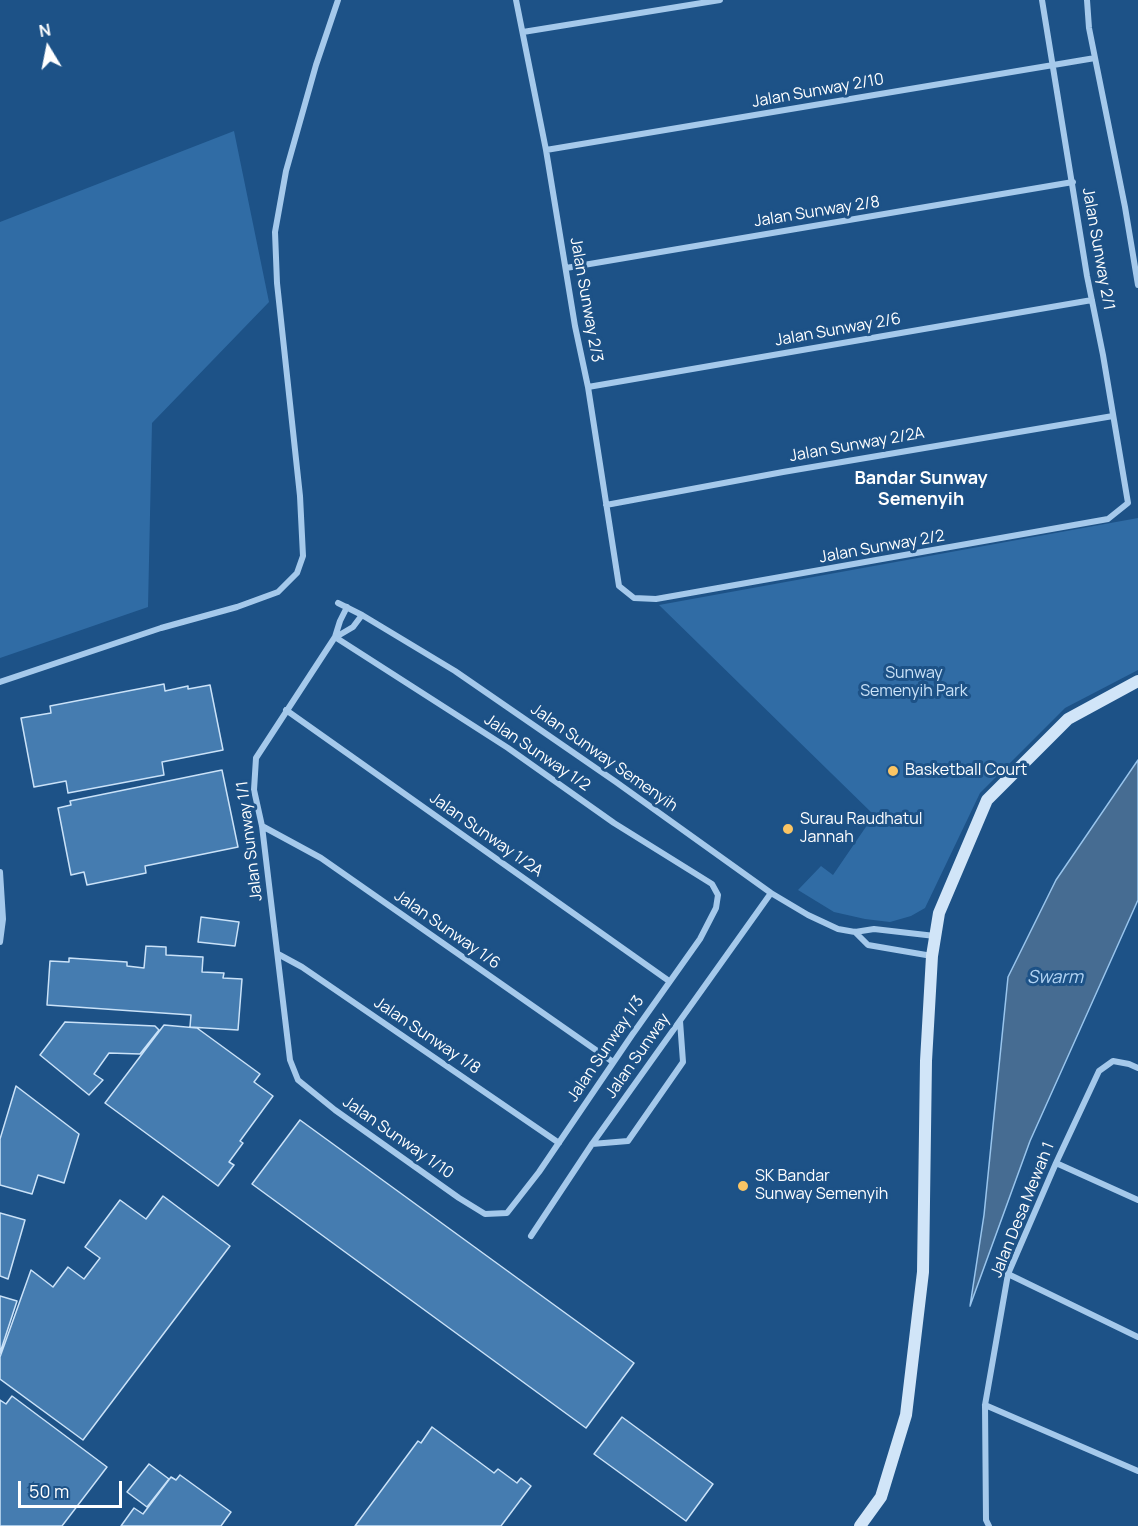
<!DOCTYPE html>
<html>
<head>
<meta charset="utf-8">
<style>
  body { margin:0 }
  #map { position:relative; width:1138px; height:1526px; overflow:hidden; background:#1d5287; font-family:Manrope,sans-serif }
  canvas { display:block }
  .north { position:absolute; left:18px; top:18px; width:60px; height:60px; -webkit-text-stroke:4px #1d5287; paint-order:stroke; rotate:350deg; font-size:16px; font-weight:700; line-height:24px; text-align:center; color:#fff }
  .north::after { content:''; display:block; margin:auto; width:21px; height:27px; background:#fff; clip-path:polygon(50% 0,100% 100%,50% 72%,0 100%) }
  .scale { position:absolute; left:18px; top:1481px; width:104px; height:27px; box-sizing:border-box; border:3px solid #fff; border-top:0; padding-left:8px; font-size:18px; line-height:21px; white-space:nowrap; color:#fff; -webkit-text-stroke:4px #1d5287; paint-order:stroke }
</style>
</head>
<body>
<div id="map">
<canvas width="1138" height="1526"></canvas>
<div class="north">N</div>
<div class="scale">50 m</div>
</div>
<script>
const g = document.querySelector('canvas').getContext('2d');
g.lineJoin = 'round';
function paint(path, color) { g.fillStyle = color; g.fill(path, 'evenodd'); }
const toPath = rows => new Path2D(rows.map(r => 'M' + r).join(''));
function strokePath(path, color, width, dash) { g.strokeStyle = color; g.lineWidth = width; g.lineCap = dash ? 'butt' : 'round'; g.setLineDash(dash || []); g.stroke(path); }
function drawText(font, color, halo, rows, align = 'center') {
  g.font = font + ' Manrope,sans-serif'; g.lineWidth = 6; g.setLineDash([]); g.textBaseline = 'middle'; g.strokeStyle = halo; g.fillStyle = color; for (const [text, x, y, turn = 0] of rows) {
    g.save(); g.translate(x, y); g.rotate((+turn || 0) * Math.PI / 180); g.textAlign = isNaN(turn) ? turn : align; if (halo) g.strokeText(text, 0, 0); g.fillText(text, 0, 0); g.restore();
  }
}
const green = toPath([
  [234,131,269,302,152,423,148,607,0,658,0,222],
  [1138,518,1138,670,1065,708,980,793,925,908,911,916,890,922,865,919,834,912,798,890,821,866,833,875,874,815,659,605]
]);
const water = toPath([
  [1138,760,1138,900,1030,1141,970,1306,984,1215,1008,977,1056,880,1138,760]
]);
const building = toPath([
  [164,684,165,691,188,686,188,689,210,685,223,750,162,762,164,775,68,793,66,781,34,787,21,718,51,713,50,706,164,684],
  [222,770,238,847,145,866,146,873,87,885,84,872,71,875,58,808,71,805,70,801,222,770],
  [201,917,239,922,235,946,198,942,201,917],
  [146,946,166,947,166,955,203,957,202,972,224,973,223,978,242,979,238,1030,190,1027,191,1015,47,1005,50,961,69,962,69,958,127,962,127,966,144,968,146,946],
  [65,1022,155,1026,159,1030,140,1054,109,1053,94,1074,103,1080,89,1095,40,1055,65,1022],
  [164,1025,197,1028,260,1074,254,1082,273,1096,240,1141,243,1143,229,1162,234,1165,218,1186,105,1103,164,1025],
  [16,1086,79,1134,64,1183,38,1175,32,1194,0,1185,0,1139,16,1086],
  [300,1120,634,1363,586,1428,252,1184,300,1120],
  [163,1196,230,1246,83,1440,0,1379,0,1357,31,1270,53,1287,68,1267,84,1279,100,1258,85,1247,120,1200,146,1219,163,1196],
  [0,1213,25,1220,8,1279,0,1276,0,1213],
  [0,1296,17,1301,0,1353,0,1296],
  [12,1396,107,1467,62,1526,0,1526,0,1400,6,1404,12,1396],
  [622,1417,713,1484,686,1521,594,1454,622,1417],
  [432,1427,494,1473,498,1469,517,1483,521,1478,531,1486,501,1526,355,1526,418,1441,421,1443,432,1427],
  [149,1464,169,1479,147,1507,127,1492,149,1464],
  [180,1475,231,1512,221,1526,121,1526,134,1508,143,1514,171,1477,176,1480,180,1475]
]);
const street = toPath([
  [516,0,546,150,575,326,588,387,619,586,634,598,656,599,1108,519,1128,503,1103,355,1087,276,1042,0],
  [1087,0,1089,28,1125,207,1138,285],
  [523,32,720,0],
  [546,150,1095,58],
  [566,268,1073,182],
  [588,387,1092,300],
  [606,505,783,472,1113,416],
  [338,603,362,615,455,671,616,782,771,893,808,915,838,929,855,932,874,929,935,936],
  [335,637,508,748,614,823,712,884,718,895,716,908,700,939,632,1035,539,1172,507,1213,485,1214,459,1198,335,1110,298,1080,290,1060,262,826,254,790,256,758,335,637,340,621,347,607],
  [336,637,353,627,362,615],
  [0,682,161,628,237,607,278,592,297,573,303,556,300,496,277,283,275,232,286,171,316,65,338,0],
  [286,710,669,981],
  [262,826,321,858,613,1062],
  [0,872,3,919,0,942],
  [855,932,868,945,932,956],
  [278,954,302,967,559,1143],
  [592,1144,628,1141,683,1062,680,1021],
  [1056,1163,1138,1200],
  [531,1236,592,1144,771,893],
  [1008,1274,1138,1337],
  [985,1405,1138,1471],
  [989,1526,986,1520,985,1405,1008,1274,1056,1163,1099,1071,1113,1061,1129,1064,1138,1068]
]);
const secondary = toPath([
  [860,1526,881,1497,906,1415,923,1272,926,1061,932,956,939,913,987,800,1068,719,1138,681]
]);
const markers = [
  [893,771,6,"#fbc564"],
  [788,829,6,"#fbc564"],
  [743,1186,6,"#fbc564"]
];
const streetNames = [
  ["Jalan Sunway 2/10",818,91,-10],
  ["Jalan Sunway 2/8",817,212,-9],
  ["Jalan Sunway 2/1",1098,249,80],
  ["Jalan Sunway 2/3",586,300,80],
  ["Jalan Sunway 2/6",838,330,-10],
  ["Jalan Sunway 2/2A",857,445,-10],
  ["Jalan Sunway 2/2",882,547,-10],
  ["Jalan Sunway 1/2",537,753,34],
  ["Jalan Sunway Semenyih",604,758,35],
  ["Jalan Sunway 1/2A",486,835,35],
  ["Jalan Sunway 1/1",250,841,-97],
  ["Jalan Sunway 1/6",447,930,35],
  ["Jalan Sunway 1/8",427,1036,34],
  ["Jalan Sunway 1/3",606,1049,-56],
  ["Jalan Sunway",638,1056,-55],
  ["Jalan Sunway 1/10",398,1138,35],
  ["Jalan Desa Mewah 1",1023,1210,-68]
];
const parkNames = [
  ["Sunway",914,674],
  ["Semenyih Park",914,692]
];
const poiNames = [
  ["Basketball Court",905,771],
  ["Surau Raudhatul",800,820],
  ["Jannah",800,838],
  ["SK Bandar",755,1177],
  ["Sunway Semenyih",755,1195]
];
const neighbourhoodNames = [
  ["Bandar Sunway",921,479],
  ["Semenyih",921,500]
];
const waterNames = [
  ["Swarm",1055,978]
];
paint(green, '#306ca5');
paint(water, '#466c92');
strokePath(water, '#99c5ed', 1.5);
paint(building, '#457cb0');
strokePath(building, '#cae2f8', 1.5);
strokePath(street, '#a5c9eb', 6);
strokePath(secondary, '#d1e5f8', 12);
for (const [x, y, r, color] of markers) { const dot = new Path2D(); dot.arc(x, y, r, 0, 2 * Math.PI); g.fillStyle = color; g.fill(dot); strokePath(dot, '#1d5287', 2); }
drawText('16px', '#fff', '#1d5287', streetNames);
drawText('16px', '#cae2f8', '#1d5287', parkNames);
drawText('16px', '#fff', '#1d5287', poiNames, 'left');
drawText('bold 18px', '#fff', '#1d5287', neighbourhoodNames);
drawText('italic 18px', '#b1d3f3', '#1d5287', waterNames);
</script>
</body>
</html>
